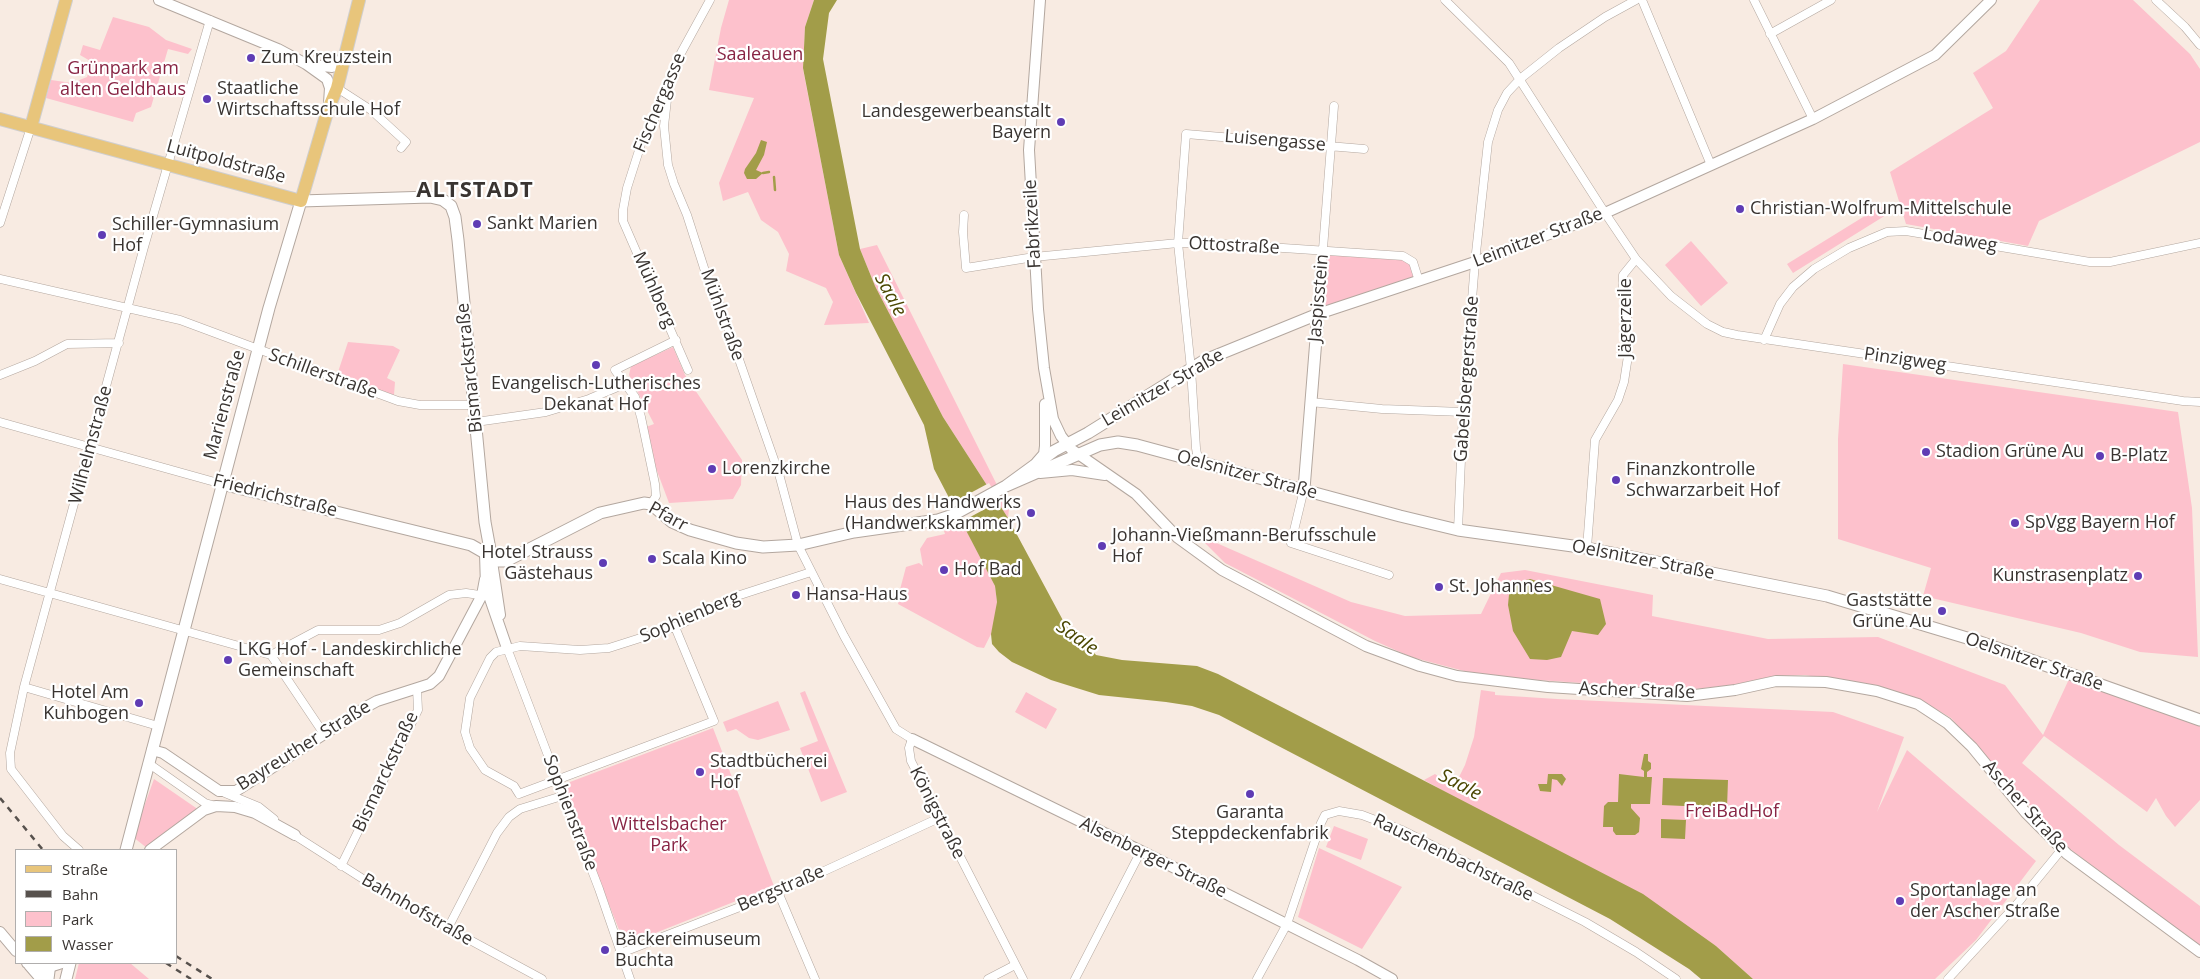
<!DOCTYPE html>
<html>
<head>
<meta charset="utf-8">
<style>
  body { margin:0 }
  #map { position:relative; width:2200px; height:979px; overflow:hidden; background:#f8ebe2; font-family:"Open Sans",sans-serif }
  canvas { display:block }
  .legend { position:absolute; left:15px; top:849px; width:162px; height:115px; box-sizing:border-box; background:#fff; border:1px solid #b0aead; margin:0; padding:6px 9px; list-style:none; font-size:15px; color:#393431 }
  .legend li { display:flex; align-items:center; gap:10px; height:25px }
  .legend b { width:25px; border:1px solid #b0aead }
</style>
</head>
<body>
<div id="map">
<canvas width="2200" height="979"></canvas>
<ul class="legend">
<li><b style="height:6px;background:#e8c57b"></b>Straße</li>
<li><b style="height:6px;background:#57514d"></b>Bahn</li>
<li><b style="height:14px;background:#fdc1cc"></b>Park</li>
<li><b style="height:14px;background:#a29d49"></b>Wasser</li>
</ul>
</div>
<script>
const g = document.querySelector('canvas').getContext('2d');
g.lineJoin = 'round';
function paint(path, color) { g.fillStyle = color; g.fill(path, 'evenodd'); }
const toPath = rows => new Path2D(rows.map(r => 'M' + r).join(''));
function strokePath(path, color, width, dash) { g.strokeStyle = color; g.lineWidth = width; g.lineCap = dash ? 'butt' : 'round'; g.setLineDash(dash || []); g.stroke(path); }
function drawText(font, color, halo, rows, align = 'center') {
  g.font = font + ' "Open Sans",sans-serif'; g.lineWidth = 4.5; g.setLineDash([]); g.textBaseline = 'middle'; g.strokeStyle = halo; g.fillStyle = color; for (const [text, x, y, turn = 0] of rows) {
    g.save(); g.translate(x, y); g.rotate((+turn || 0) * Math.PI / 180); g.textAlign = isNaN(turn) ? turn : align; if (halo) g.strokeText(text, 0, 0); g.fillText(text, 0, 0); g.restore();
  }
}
const green = toPath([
  [729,0,814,0,805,27,803,69,839,255,869,323,824,325,833,302,826,288,786,271,789,254,778,232,761,220,748,192,723,201,719,183,754,98,709,90,721,28],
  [2040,0,2133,0,2190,54,2200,69,2200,142,2039,221,2028,246,1906,224,1890,172,1993,108,1973,73,2006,51],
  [113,17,149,27,166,40,192,49,188,54,168,49,151,107,136,113,133,122,46,98,51,80,72,83,87,77,92,62,80,55,83,45,100,50],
  [1881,206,1886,215,1793,273,1787,264],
  [1691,241,1728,283,1701,306,1665,265],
  [877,245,1009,509,1008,518,943,417,875,286,860,249],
  [1325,253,1398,256,1409,262,1418,280,1319,314],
  [348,342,393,346,400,350,387,378,395,382,394,395,337,375],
  [673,347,685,375,742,460,741,485,733,499,669,503,654,463,646,427,654,424,629,375,631,366],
  [1843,364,2178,412,2192,508,2198,657,2140,652,2081,633,1923,596,1931,568,1838,539,1838,439],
  [962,522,995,586,997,602,996,615,991,634,984,648,977,647,898,604,900,597,898,597,906,567,919,563,923,566,920,549,927,538,945,534,944,531],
  [1196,534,1351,602,1405,616,1481,614,1501,573,1525,570,1653,595,1652,616,1768,639,1878,637,2005,685,2043,735,2070,677,2112,695,2200,724,2200,800,2175,827,2166,816,2156,798,2147,812,2044,736,2022,763,2119,845,2200,906,2200,946,2066,846,1951,718,1921,700,1875,687,1805,675,1774,676,1733,685,1685,690,1494,677,1464,671,1411,657,1375,641,1225,563],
  [1481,690,1495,692,1495,695,1557,699,1833,712,1904,737,1877,812,1907,750,2036,861,1976,940,1935,979,1753,979,1716,946,1424,780,1435,774,1454,787,1465,765,1474,737],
  [805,691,847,792,821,802,800,748,818,741,800,693],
  [1026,692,1057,709,1046,729,1015,712],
  [778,701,790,730,758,740,749,738,736,729,727,732,723,722],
  [713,728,774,886,625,945,562,785],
  [154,779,199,810,147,848,133,837],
  [1334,826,1368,839,1361,860,1326,847],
  [1319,848,1402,887,1362,949,1298,917],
  [79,963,130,963,149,979,75,979]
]);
const water = toPath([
  [814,0,837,0,829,13,823,59,860,249,875,286,943,417,1008,518,1066,626,1073,634,1078,634,1096,655,1122,660,1197,666,1218,674,1643,894,1716,946,1753,979,1701,979,1689,969,1610,919,1219,715,1192,706,1166,702,1099,695,1051,680,1012,662,999,652,992,644,991,634,997,602,995,586,934,469,924,425,856,293,839,255,803,68,805,27],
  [761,140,767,142,764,155,756,170,763,173,756,179,747,179,744,173,745,169,756,153],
  [1530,579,1600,599,1606,624,1598,635,1572,631,1561,657,1547,660,1530,659,1513,631,1508,605,1510,584],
  [1644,754,1648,754,1648,761,1651,763,1651,769,1647,772,1647,777,1652,777,1650,804,1631,804,1631,808,1640,818,1639,832,1635,835,1616,835,1613,831,1613,827,1603,827,1604,806,1608,802,1618,802,1619,774,1644,777,1644,771,1641,769],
  [1548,774,1562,774,1566,779,1562,786,1557,780,1552,779,1551,792,1540,791,1538,784,1547,784],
  [1663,778,1728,780,1727,808,1662,805],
  [1661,819,1686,820,1685,839,1661,838]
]);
const pier = toPath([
  [989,483,1000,501,959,523,950,504]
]);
const stream = toPath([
  [763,173,769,172],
  [774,177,775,190]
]);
const minor = toPath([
  [1445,0,1509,63,1605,213,1636,259,1671,296,1707,324,1723,332,1737,335,2183,401,2200,402],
  [1642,0,1711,165],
  [1754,0,1813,119],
  [2156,0,2185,27,2200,45],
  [1770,34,1831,0],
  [669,82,664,126,668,165,674,184,687,215,705,271,720,305,779,474,798,545,844,636,896,729,912,739,909,748,911,761,1023,979],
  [337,88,371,110,406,142,401,148],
  [964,215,963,232,966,268,1034,257,1178,243,1208,243,1403,256,1413,262,1419,281],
  [0,223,31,127],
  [0,279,180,320,398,401,420,405,474,405],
  [1318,314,1334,106],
  [1764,340,1780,304,1793,287,1814,269,1849,248,1887,232,1906,231,2090,262,2110,262,2200,243],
  [688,370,623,221,623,210,627,188,642,141,657,115,681,53,710,0],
  [0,375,35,361,67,344,119,343],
  [1310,402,1382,409,1463,412],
  [0,422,222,484],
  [476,422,546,412,589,399,627,383],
  [1203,462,1197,454,1196,448,1191,369,1178,243,1186,134,1364,149],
  [1304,489,1291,543,1389,575],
  [651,504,656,496,655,484,641,417,635,397,615,370,676,340],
  [1458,530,1463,412,1475,262,1488,142,1498,110,1507,93,1520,79,1559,48,1605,17,1636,0],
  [1587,548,1595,440,1618,400,1624,382,1628,356,1627,316,1623,289,1623,275,1636,259],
  [0,579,271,655,324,734],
  [507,648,599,889,630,979],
  [271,655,318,630,379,630,400,623,449,595,466,593,486,596],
  [24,687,158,726],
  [148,763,205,803,216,806],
  [225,793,259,807,274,819],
  [519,794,514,786,485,770,470,748,465,732,470,698,490,658,496,652,520,646,580,650,609,648,675,627,740,595,811,572],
  [519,794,714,721,675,627],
  [291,833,396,900,542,979],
  [79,850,63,836,11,769,10,753,24,687,144,247,210,20],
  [341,866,418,710,417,689],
  [778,892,815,979],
  [448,928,497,833,509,817,520,809,562,796],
  [621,953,781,891,939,818],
  [988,979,1015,965],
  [1075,979,1141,851],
  [1257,979,1287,924,1321,823,1325,815,1339,811,1362,815,1402,830,1585,922,1636,952,1676,979],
  [1948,979,2017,904,2062,849]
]);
const tertiary = toPath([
  [159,0,278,49,306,64,327,79,330,88,329,103],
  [1040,0,1029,150,1038,309,1044,368,1053,419,1061,436,1071,449,1136,494,1178,538,1222,570,1366,646,1420,666,1457,676,1548,687,1687,696,1735,690,1776,681,1826,682,1877,691,1918,704,1947,723,1972,747,2026,813,2067,854,2200,952],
  [312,65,332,67,340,62,344,55],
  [1318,314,1475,262,1605,213,1813,119,1935,55,1991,0],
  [1037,462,1044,454,1045,446,1045,404],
  [1040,473,1072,470,1105,475],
  [485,553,486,587,507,648],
  [491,555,500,615],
  [912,739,1141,851,1358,960,1392,979],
  [152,750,163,753,219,791,236,791,366,707,377,701,430,684,439,676,482,595,485,579],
  [150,850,204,810,216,806,235,807,255,813,295,835],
  [0,932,16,951],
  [27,963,34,967,43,969,62,963],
  [29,965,41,979]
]);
const secondary = toPath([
  [222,484,471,545,485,553,496,555],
  [1006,486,1100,445,1118,442,1137,445,1400,516,1458,530,1587,548,1827,596,1977,641,2200,720],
  [491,555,496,561,506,561,600,513,644,503,651,504,672,522,690,530,736,543,763,547,798,545,854,532,938,520,953,515,1006,486,1054,451,1088,433,1205,360,1318,314,1304,489],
  [126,850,269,308,301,201,430,197,443,200,451,206,455,217,458,240,485,522,491,555],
  [48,979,50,963],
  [66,979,70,963]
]);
const primary = toPath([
  [0,119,301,201,328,109,337,88,359,0],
  [31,127,66,0]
]);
const rail = toPath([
  [0,798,43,850],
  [176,956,212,979],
  [166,963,191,979]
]);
const markers = [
  [251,58,5,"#5f3cb4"],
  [207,99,5,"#5f3cb4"],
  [1061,122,5,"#5f3cb4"],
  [1740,209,5,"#5f3cb4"],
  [477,224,5,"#5f3cb4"],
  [102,235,5,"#5f3cb4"],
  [596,365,5,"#5f3cb4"],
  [1926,452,5,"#5f3cb4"],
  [2100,456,5,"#5f3cb4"],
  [712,469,5,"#5f3cb4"],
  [1616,480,5,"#5f3cb4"],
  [1031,513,5,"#5f3cb4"],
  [2015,523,5,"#5f3cb4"],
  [1102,546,5,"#5f3cb4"],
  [652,559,5,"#5f3cb4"],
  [603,563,5,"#5f3cb4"],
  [944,570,5,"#5f3cb4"],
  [2138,576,5,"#5f3cb4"],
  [1439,587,5,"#5f3cb4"],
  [796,595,5,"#5f3cb4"],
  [1942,611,5,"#5f3cb4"],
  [228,660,5,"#5f3cb4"],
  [139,703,5,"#5f3cb4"],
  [700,772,5,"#5f3cb4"],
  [1250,794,5,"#5f3cb4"],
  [1900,901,5,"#5f3cb4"],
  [605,950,5,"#5f3cb4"]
];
const parkNames = [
  ["Saaleauen",760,55],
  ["Grünpark am",123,69],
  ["alten Geldhaus",123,90],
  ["FreiBadHof",1732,812],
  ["Wittelsbacher",669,825],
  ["Park",669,846]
];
const poiNames = [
  ["Zum Kreuzstein",261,58],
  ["Staatliche",217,89],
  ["Wirtschaftsschule Hof",217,110],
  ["Landesgewerbeanstalt",1051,112,"right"],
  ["Bayern",1051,133,"right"],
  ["Christian-Wolfrum-Mittelschule",1750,209],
  ["Sankt Marien",487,224],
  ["Schiller-Gymnasium",112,225],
  ["Hof",112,246],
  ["Evangelisch-Lutherisches",596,384,"center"],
  ["Dekanat Hof",596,405,"center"],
  ["Stadion Grüne Au",1936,452],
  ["B-Platz",2110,456],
  ["Lorenzkirche",722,469],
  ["Finanzkontrolle",1626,470],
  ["Schwarzarbeit Hof",1626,491],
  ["Haus des Handwerks",1021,503,"right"],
  ["(Handwerkskammer)",1021,524,"right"],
  ["SpVgg Bayern Hof",2025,523],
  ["Johann-Vießmann-Berufsschule",1112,536],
  ["Hof",1112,557],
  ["Hotel Strauss",593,553,"right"],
  ["Gästehaus",593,574,"right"],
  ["Scala Kino",662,559],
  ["Hof Bad",954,570],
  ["Kunstrasenplatz",2128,576,"right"],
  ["St. Johannes",1449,587],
  ["Hansa-Haus",806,595],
  ["Gaststätte",1932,601,"right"],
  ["Grüne Au",1932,622,"right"],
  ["LKG Hof - Landeskirchliche",238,650],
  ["Gemeinschaft",238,671],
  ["Hotel Am",129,693,"right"],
  ["Kuhbogen",129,714,"right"],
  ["Stadtbücherei",710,762],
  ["Hof",710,783],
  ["Garanta",1250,813,"center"],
  ["Steppdeckenfabrik",1250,834,"center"],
  ["Sportanlage an",1910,891],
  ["der Ascher Straße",1910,912],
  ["Bäckereimuseum",615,940],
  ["Buchta",615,961]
];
const streetNames = [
  ["Fischergasse",660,103,-67],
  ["Luisengasse",1275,141,5],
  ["Luitpoldstraße",226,162,15],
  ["Fabrikzeile",1033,224,-93],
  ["Leimitzer Straße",1538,238,-21],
  ["Lodaweg",1960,240,10],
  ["Ottostraße",1234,246,3],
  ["Mühlberg",654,290,66],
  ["Jaspisstein",1319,298,-85],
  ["Mühlstraße",722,315,70],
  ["Jägerzeile",1626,318,-90],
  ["Pinzigweg",1905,360,8],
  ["Bismarckstraße",470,368,-96],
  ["Schillerstraße",323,374,20],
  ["Gabelsbergerstraße",1467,379,-86],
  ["Leimitzer Straße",1163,388,-30],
  ["Marienstraße",225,405,-75],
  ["Wilhelmstraße",91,445,-75],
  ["Oelsnitzer Straße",1247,475,15],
  ["Friedrichstraße",275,496,14],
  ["Pfarr",668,517,29],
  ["Oelsnitzer Straße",1643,560,11],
  ["Sophienberg",690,617,-23],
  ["Oelsnitzer Straße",2034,662,19],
  ["Ascher Straße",1637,691,2],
  ["Bayreuther Straße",304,746,-32],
  ["Bismarckstraße",386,772,-65],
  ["Ascher Straße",2025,807,48],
  ["Sophienstraße",570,813,69],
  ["Königstraße",937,813,63],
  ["Alsenberger Straße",1153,858,26],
  ["Rauschenbachstraße",1453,858,26],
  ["Bergstraße",781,889,-23],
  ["Bahnhofstraße",417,910,30]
];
const waterNames = [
  ["Saale",890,295,62],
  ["Saale",1077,638,35],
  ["Saale",1460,785,28]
];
const districtNames = [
  ["ALTSTADT",475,191]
];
paint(green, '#fdc1cc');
paint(water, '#a29d49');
paint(pier, '#f8ebe2');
strokePath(stream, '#a29d49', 2.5);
strokePath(minor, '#b3a79f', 9);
strokePath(tertiary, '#b3a79f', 12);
strokePath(secondary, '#b3a79f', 13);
strokePath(primary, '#cfcece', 14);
strokePath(minor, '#fff', 8);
strokePath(tertiary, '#fff', 10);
strokePath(secondary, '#fff', 11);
strokePath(primary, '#e8c57b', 12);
strokePath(rail, '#57514d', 2.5, [6, 6]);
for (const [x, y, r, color] of markers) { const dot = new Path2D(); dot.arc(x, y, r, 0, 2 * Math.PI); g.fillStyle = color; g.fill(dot); strokePath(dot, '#fff', 2); }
drawText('18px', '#882444', '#fff', parkNames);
drawText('18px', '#393431', '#fff', poiNames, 'left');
drawText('18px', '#393431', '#fff', streetNames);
drawText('italic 19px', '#4b4702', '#fff', waterNames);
g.letterSpacing = '1px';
drawText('bold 22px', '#393431', '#fff', districtNames);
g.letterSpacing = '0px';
</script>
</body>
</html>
